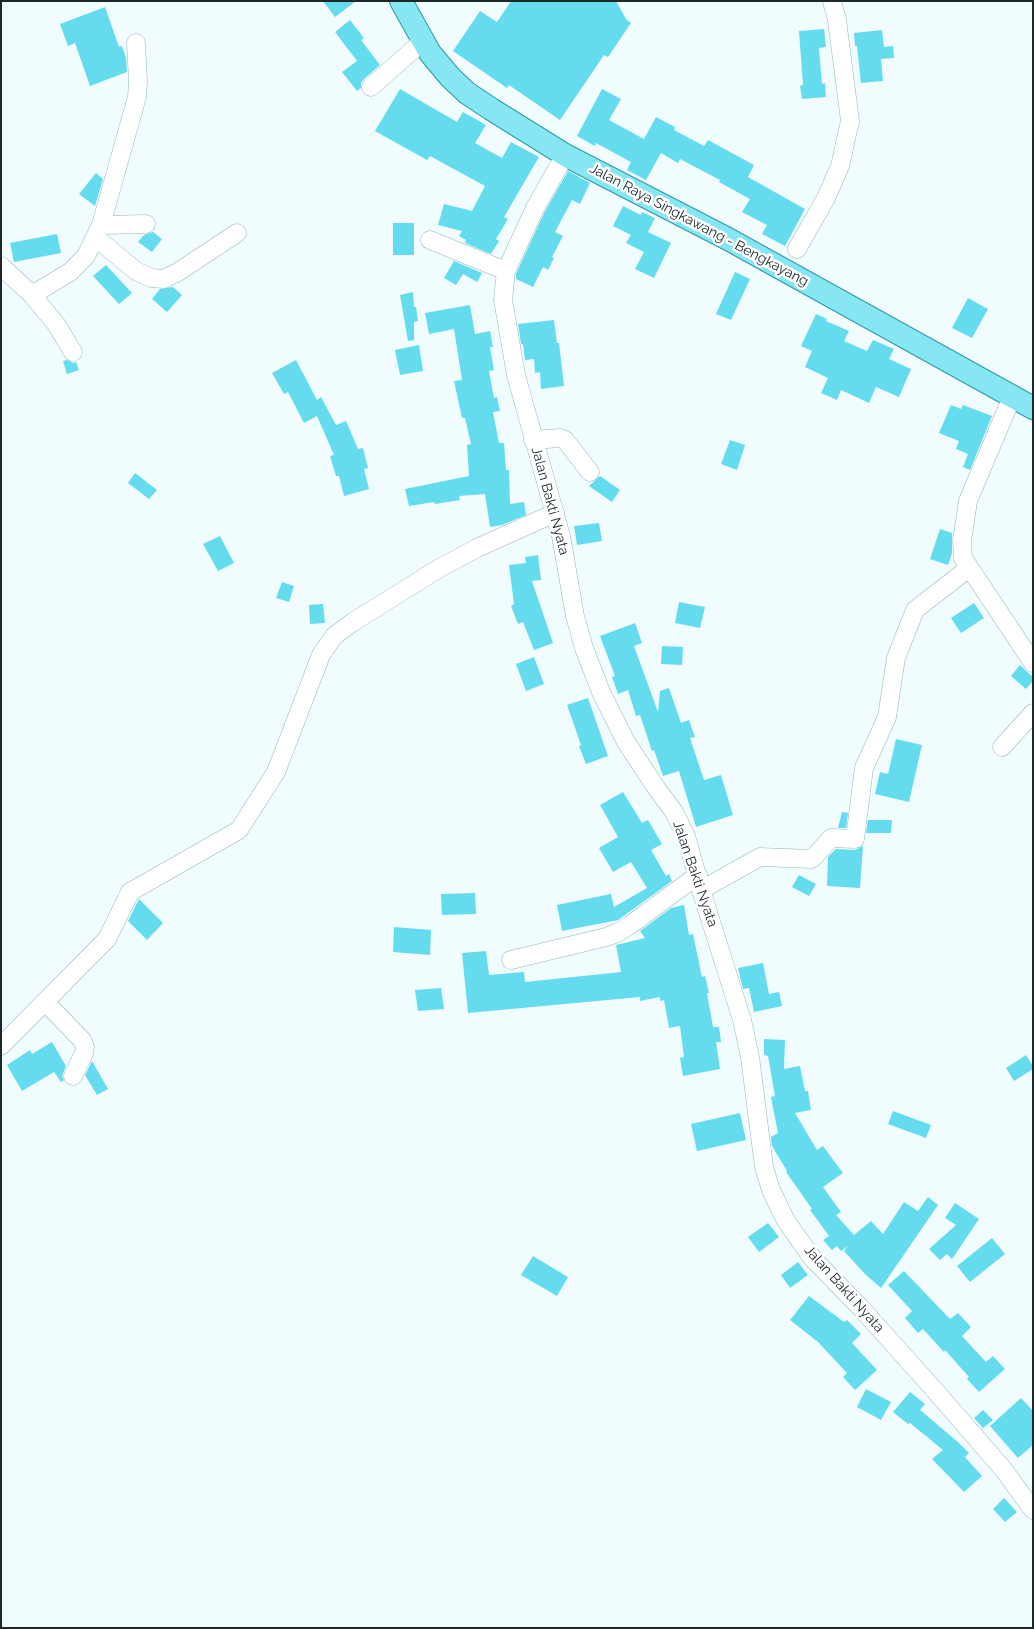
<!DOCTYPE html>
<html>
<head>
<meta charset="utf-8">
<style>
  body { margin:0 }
  #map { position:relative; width:1034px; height:1629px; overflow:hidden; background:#f0fcfe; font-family:Raleway,sans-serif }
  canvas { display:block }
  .frame { position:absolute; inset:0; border:2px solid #1b2729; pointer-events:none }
</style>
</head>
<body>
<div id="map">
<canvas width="1034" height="1629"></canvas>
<div class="frame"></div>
</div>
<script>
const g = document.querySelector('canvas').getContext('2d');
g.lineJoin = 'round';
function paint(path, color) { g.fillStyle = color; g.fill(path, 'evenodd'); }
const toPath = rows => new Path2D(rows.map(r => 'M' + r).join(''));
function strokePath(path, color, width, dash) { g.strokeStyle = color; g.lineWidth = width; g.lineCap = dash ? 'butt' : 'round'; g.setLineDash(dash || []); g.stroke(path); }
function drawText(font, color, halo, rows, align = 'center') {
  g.font = font + ' Raleway,sans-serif'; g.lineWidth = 5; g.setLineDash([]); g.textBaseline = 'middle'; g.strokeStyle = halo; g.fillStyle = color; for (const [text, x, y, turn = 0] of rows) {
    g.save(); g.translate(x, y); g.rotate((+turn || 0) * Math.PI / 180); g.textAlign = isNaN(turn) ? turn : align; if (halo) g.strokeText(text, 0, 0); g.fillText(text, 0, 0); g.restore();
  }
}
const building = toPath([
  [323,1,356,1,335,17],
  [511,1,616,1,626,19,631,23,608,57,604,55,560,120,509,85,507,88,453,51,480,11,497,22],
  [105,7,119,47,122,46,126,58,127,72,90,86,75,43,68,46,60,24],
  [350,20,364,38,361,40,380,65,364,79,361,83,361,88,357,91,342,72,357,61,335,32],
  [824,29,826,47,819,48,822,84,825,83,826,97,802,99,800,86,803,85,799,31],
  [882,30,884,47,893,46,894,58,881,59,883,81,861,83,857,46,855,46,854,33],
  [400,89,457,122,463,112,486,125,475,143,502,158,511,142,539,157,504,217,508,219,496,239,499,241,491,254,465,243,466,240,459,236,462,231,438,225,444,204,472,211,485,186,430,156,427,160,375,131],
  [602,89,621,99,609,120,644,139,656,117,675,127,674,130,704,146,708,140,754,165,748,177,805,209,785,246,762,234,767,225,742,212,750,199,719,182,720,180,680,159,678,163,661,153,646,180,627,170,631,162,596,143,595,146,577,136],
  [568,171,590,183,580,204,572,200,555,232,563,236,552,257,554,258,548,270,543,267,533,287,516,279,516,274,544,213],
  [96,173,103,179,95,206,79,194],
  [623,206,641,215,642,212,655,218,648,232,671,243,654,278,635,269,644,252,626,243,631,235,613,226],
  [393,223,414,223,414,255,393,255],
  [153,232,162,239,152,252,138,242,144,235],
  [57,234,61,253,14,262,10,243],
  [454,261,482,273,477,282,463,274,456,285,444,278],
  [106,265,132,293,119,304,93,276],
  [735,272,750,279,731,320,716,314],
  [173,287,182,295,167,312,152,299,160,289],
  [413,292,414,307,416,307,418,321,414,322,414,340,408,341,400,295],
  [968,298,988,309,972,338,952,328],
  [470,305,475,334,490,331,493,347,490,347,494,370,489,371,494,398,497,397,500,411,493,412,499,443,504,443,506,470,509,470,510,504,524,502,526,515,502,525,490,527,485,494,459,496,460,500,435,504,434,502,409,506,405,489,469,476,467,445,471,444,465,418,462,418,454,381,462,380,454,329,429,334,425,313],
  [816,314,827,319,826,321,849,331,844,341,867,351,873,340,894,349,889,359,911,369,899,397,876,387,869,403,841,390,837,400,821,393,828,378,805,367,812,351,801,346],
  [554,320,557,343,559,343,564,386,541,389,540,372,535,373,534,359,525,360,523,344,521,344,518,324],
  [419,345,423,371,400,375,395,350],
  [67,360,73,363,76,362,79,370,67,374,63,361],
  [296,360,317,400,321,397,336,425,346,421,358,449,363,448,368,468,364,469,369,489,344,496,339,476,336,476,330,456,334,455,317,416,304,423,288,392,284,394,272,373],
  [951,405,961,409,963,405,992,416,970,470,963,467,968,454,956,449,959,441,939,433],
  [730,440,745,445,737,470,721,464],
  [135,473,157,490,149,499,128,483],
  [600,476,620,490,612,502,589,486],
  [599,523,602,541,577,545,574,526],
  [940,529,952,533,952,553,948,565,930,559],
  [220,536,234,563,218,571,203,544],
  [538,555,541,580,532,581,553,643,534,650,523,622,518,624,511,606,514,604,509,565,526,563,525,557],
  [282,582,294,586,289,602,276,598],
  [679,602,705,607,700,628,675,623],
  [974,603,984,618,961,633,951,618],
  [323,604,325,623,310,624,309,605],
  [635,623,642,643,634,646,658,712,660,691,669,688,681,723,689,720,695,737,690,738,704,780,721,775,733,815,696,827,679,771,663,776,654,750,652,751,640,715,636,716,628,690,618,694,612,677,615,676,600,636],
  [662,646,683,647,682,665,661,664],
  [534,657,544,684,526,691,516,664],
  [1020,665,1033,677,1033,681,1026,689,1011,676],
  [588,698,608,756,586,764,579,746,581,745,567,705],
  [896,739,922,745,909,802,875,794,880,772,888,774],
  [623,792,642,823,648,820,662,844,651,850,666,876,669,874,672,881,618,920,562,931,557,905,611,894,614,907,647,888,631,862,613,872,599,848,618,837,600,805],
  [842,812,848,813,846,828,838,828],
  [868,820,892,820,891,833,866,833],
  [863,846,860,888,827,886,828,857,836,849,855,850],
  [799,875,816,884,809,896,792,887],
  [475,893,476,914,442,915,441,894],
  [139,899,163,923,147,940,128,921],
  [684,905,689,935,693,934,702,977,705,976,709,993,707,993,713,1027,719,1027,721,1042,716,1042,720,1069,683,1076,680,1058,684,1057,680,1026,669,1028,664,1000,660,1001,660,997,640,1001,640,997,468,1013,462,953,486,951,489,975,524,972,525,982,621,972,616,945,645,938,640,931,671,908],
  [394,927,431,930,430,955,393,952],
  [763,963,769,994,779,992,782,1006,754,1012,749,988,743,989,738,968],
  [441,988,444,1009,418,1011,415,990],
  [764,1039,785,1040,784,1069,800,1066,805,1091,808,1091,811,1110,795,1113,817,1150,823,1146,843,1173,823,1187,841,1212,836,1215,854,1235,871,1221,883,1234,904,1202,918,1211,928,1197,938,1205,881,1288,865,1274,844,1251,848,1246,841,1251,837,1246,832,1250,823,1240,829,1236,810,1210,812,1209,786,1172,787,1171,772,1146,771,1137,778,1133,771,1097,775,1096,768,1056,764,1055],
  [52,1042,66,1066,62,1076,64,1080,61,1082,54,1072,22,1091,7,1065,30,1050,32,1054],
  [1026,1055,1033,1066,1033,1069,1014,1081,1006,1068],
  [92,1061,108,1089,97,1095,85,1075],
  [893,1111,931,1125,926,1138,888,1124],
  [740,1113,746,1140,697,1151,691,1124],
  [955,1203,979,1219,952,1259,947,1254,940,1260,929,1249,956,1225,945,1218],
  [768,1223,779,1237,759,1252,748,1237],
  [992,1238,1005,1254,970,1282,957,1266],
  [533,1256,568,1277,557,1296,521,1275],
  [798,1262,808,1275,790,1288,781,1275],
  [904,1271,950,1319,958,1313,971,1327,962,1336,986,1362,993,1356,1005,1369,979,1392,967,1379,969,1377,945,1350,944,1352,923,1329,918,1333,905,1318,912,1311,888,1285],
  [809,1296,844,1322,847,1320,861,1334,852,1343,877,1370,855,1390,843,1377,847,1373,818,1342,790,1320],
  [866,1389,891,1402,881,1420,857,1407],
  [910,1392,925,1404,920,1410,958,1442,969,1453,965,1457,982,1476,964,1492,932,1459,943,1450,910,1423,908,1424,893,1412],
  [1021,1398,1033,1411,1033,1445,1018,1458,990,1426],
  [983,1410,993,1420,983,1428,974,1418],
  [1004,1498,1017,1512,1005,1522,993,1509]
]);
const minor = toPath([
  [371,87,423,41],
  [565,155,535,208,506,271,503,300,516,375,561,536,575,616,584,648,601,692,626,742,657,789,674,812,686,836,701,890,742,1020,750,1057,764,1167,771,1190,786,1221,813,1259,861,1308,938,1394,1003,1469,1033,1510],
  [101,225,146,224],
  [95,237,136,271,151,278,164,279,178,272,237,233],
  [430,240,506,271],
  [797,249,826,198,840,166,850,121,837,20,832,1],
  [1,266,32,295,56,324,73,352],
  [32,295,70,272,86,256,101,225,137,97,138,82,136,43],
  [1012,397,968,501,962,541,963,558,1033,663],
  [533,440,560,438,565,440,590,472],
  [1002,747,1033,713],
  [701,890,760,857,812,859,831,838,855,839,864,768,887,717,896,658,915,610,969,568],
  [511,960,606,937,617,933,630,925,698,875],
  [45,1002,82,1040,85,1047,84,1053,73,1076],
  [1,1046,107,939,130,892,239,830,276,772,321,655,334,636,353,622,438,569,477,548,555,513]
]);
const major = toPath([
  [401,1,430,53,450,77,467,93,491,109,565,155,728,239,1033,408]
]);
const streetNames = [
  ["Jalan Raya Singkawang - Bengkayang",699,225,28],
  ["Jalan Bakti Nyata",550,501,75],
  ["Jalan Bakti Nyata",695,874,71],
  ["Jalan Bakti Nyata",844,1289,48]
];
paint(building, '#64dced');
strokePath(minor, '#96b4b8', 19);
strokePath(major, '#2d98a6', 24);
strokePath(minor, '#fff', 18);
strokePath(major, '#86e6f2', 22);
drawText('14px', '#1b2729', '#fff', streetNames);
</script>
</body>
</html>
